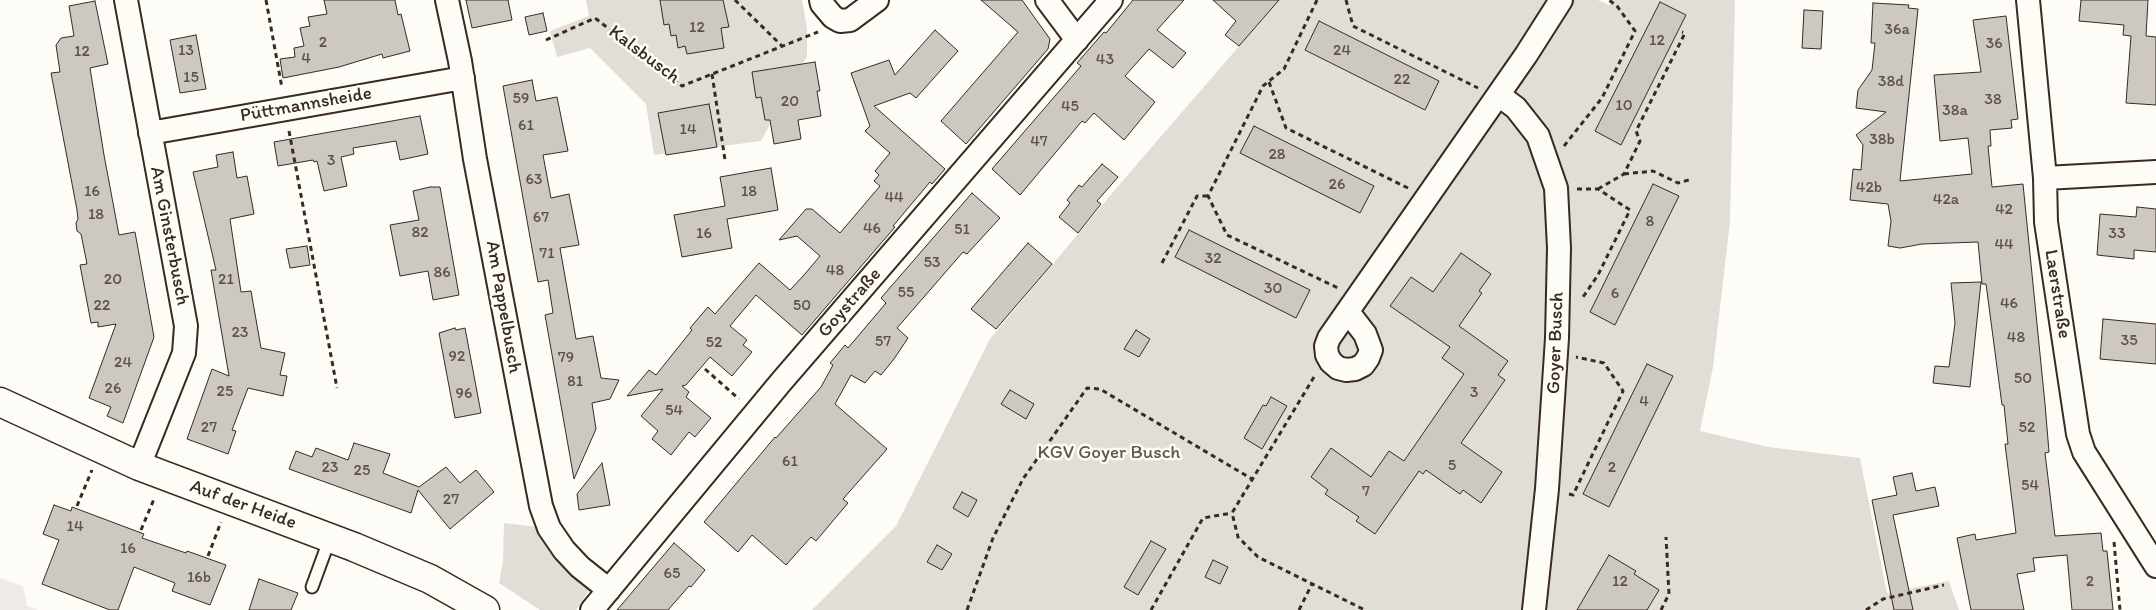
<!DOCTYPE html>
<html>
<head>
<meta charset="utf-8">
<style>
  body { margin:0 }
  canvas { display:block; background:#fdfcf7 }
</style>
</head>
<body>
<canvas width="2156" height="610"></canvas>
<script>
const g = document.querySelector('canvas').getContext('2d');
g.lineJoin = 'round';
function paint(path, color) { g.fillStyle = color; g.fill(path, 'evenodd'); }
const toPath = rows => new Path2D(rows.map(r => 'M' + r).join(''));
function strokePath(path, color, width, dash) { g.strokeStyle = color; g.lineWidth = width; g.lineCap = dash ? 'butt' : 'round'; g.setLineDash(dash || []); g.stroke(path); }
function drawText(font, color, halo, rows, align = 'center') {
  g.font = font + ' Itim,sans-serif'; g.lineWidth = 5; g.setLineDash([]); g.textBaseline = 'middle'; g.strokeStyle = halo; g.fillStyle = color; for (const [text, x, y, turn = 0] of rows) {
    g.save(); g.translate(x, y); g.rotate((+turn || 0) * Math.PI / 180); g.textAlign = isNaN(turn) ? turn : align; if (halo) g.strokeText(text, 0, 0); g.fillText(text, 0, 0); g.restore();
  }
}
const built = toPath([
  [0,578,23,586,27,606,39,610,0,610]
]);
const green = toPath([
  [586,0,802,0,807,28,807,56,761,141,654,155,646,104,590,48,557,57,550,31,589,16],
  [1279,0,1598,0,1609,5,1611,0,1735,0,1730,222,1713,367,1700,431,1768,447,1860,458,1887,593,1949,581,1959,610,812,610,896,526,990,339,1125,178],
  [504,523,537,527,549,552,590,589,576,610,540,610,499,583,503,561]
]);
const building = toPath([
  [324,0,395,0,398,15,401,14,410,51,383,58,382,54,339,67,283,78,280,59,295,57,294,48,304,46,300,28,310,26,308,17,327,14,324,0],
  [466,0,508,0,512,20,472,28,466,0],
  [660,0,723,0,729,27,721,28,724,48,687,54,685,46,678,48,676,35,671,36,669,24,664,25,660,0],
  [981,0,1022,0,1050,39,1048,49,966,144,941,121,1018,32,981,0],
  [1133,0,1184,0,1157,30,1186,53,1173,68,1149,49,1125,76,1155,102,1124,140,1094,113,1085,123,1082,121,1020,195,992,169,1081,66,1077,63,1104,32,1106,33,1133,0],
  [1213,0,1279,0,1239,46,1225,35,1236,21,1213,0],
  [2081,0,2148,0,2146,36,2156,37,2156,105,2126,103,2131,36,2123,35,2124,25,2079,21,2081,0],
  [95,1,108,64,90,68,104,155,119,235,135,232,154,337,123,423,107,416,111,407,89,398,116,324,98,327,98,322,91,323,80,265,87,264,81,234,77,231,76,223,78,219,77,210,51,73,60,72,56,45,61,38,74,36,69,6,95,1],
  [1660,2,1686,15,1621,145,1595,131,1660,2],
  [1873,3,1909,5,1908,8,1918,9,1900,181,1972,174,1968,138,1940,141,1934,75,1981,72,1973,20,2006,16,2018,119,2011,120,2012,128,1990,130,1991,146,1988,146,1992,187,2023,184,2045,404,2049,452,2045,453,2055,536,2101,533,2103,551,2107,551,2113,610,2072,610,2067,555,2033,558,2035,571,2017,574,2024,610,1971,610,1957,538,1975,534,1976,540,2016,533,2005,444,2008,444,2004,405,2002,405,1986,284,1982,284,1978,242,1922,244,1900,248,1888,246,1891,221,1888,204,1850,200,1853,169,1861,170,1863,145,1856,135,1886,112,1856,108,1858,90,1872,70,1875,43,1871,43,1873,3],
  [1804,10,1823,11,1821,49,1802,48,1804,10],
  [543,13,547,31,529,35,525,17,543,13],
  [1319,21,1439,81,1425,110,1305,50,1319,21],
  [935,30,958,51,916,98,910,93,874,106,945,169,932,184,930,182,893,226,895,227,802,335,756,295,730,326,747,340,743,345,752,352,732,376,710,357,686,385,682,386,689,392,686,397,711,418,695,437,689,432,671,455,652,439,658,431,641,416,663,389,627,396,649,370,656,375,692,330,690,328,708,307,715,314,759,263,790,290,804,275,820,256,797,236,779,240,806,209,812,209,840,233,880,186,874,181,879,175,875,171,890,153,865,131,870,126,851,73,889,60,895,75,935,30],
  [196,35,206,89,180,93,170,40,196,35],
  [815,62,820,91,817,91,821,116,798,120,801,139,774,144,770,120,765,120,761,97,756,98,752,72,815,62],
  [532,80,536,101,557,97,568,151,543,155,551,198,569,194,579,245,560,248,576,339,593,336,601,378,619,380,610,399,592,403,596,429,574,479,545,315,553,313,548,280,538,282,503,86,532,80],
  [709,104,717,147,666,155,658,113,709,104],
  [420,116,428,154,400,160,396,141,353,148,354,154,341,157,347,186,324,191,317,161,314,162,313,160,278,166,274,142,420,116],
  [1254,126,1374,186,1360,213,1240,153,1254,126],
  [233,152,237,178,247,176,254,214,230,219,241,292,251,291,261,348,285,353,280,375,287,376,283,396,248,388,232,430,236,431,228,454,187,439,212,369,229,376,211,270,216,270,193,172,218,167,216,155,233,152],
  [1102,164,1118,177,1097,201,1101,204,1078,233,1059,217,1070,203,1067,200,1079,185,1082,187,1102,164],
  [771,168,778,210,727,219,732,248,682,257,674,215,725,206,720,177,771,168],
  [1653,184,1679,196,1615,325,1590,312,1653,184],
  [430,187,440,187,459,295,433,300,428,271,400,276,390,225,419,220,413,191,430,187],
  [972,193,1000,218,967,254,963,252,897,328,908,338,894,359,881,375,875,371,865,383,851,375,835,404,887,449,843,499,848,503,816,541,811,537,786,565,752,535,738,552,704,522,775,437,776,438,821,387,833,365,830,363,845,345,848,348,886,303,881,298,972,193],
  [2137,207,2156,209,2156,252,2134,250,2134,259,2097,255,2100,214,2136,217,2137,207],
  [1189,230,1310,290,1296,318,1175,257,1189,230],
  [1028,243,1052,264,996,329,971,309,1028,243],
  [307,246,310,265,290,268,286,249,307,246],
  [1461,253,1491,274,1479,291,1482,293,1459,326,1508,361,1498,375,1505,380,1461,443,1502,472,1481,503,1463,490,1460,494,1426,470,1423,474,1419,471,1375,534,1356,521,1359,517,1325,494,1328,490,1311,477,1331,448,1371,477,1389,451,1404,461,1464,374,1442,358,1450,347,1390,306,1411,277,1433,292,1461,253],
  [1981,282,1970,387,1933,383,1935,366,1949,367,1955,323,1951,283,1981,282],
  [2103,319,2156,324,2156,364,2100,359,2103,319],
  [455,328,456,330,465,328,481,413,455,418,439,333,455,328],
  [1136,330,1150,339,1139,357,1124,349,1136,330],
  [1647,364,1673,376,1609,507,1583,494,1647,364],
  [1010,390,1034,404,1026,419,1001,404,1010,390],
  [1271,397,1287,406,1262,449,1244,438,1263,405,1266,406,1271,397],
  [354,443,390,454,383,473,419,487,446,467,460,483,476,470,494,492,450,529,418,490,411,513,289,469,296,451,312,457,316,448,348,460,354,443],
  [602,463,610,505,579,510,577,494,602,463],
  [1912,473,1916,491,1935,487,1939,506,1893,515,1913,610,1894,610,1872,500,1897,495,1893,477,1912,473],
  [962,492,977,500,968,517,953,508,962,492],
  [54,505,71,511,72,507,144,534,142,538,186,553,187,551,226,565,210,605,172,591,175,583,134,567,118,610,110,610,42,584,59,540,43,534,54,505],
  [1151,541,1166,549,1138,595,1124,587,1151,541],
  [674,543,705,570,691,587,689,586,668,610,617,610,674,543],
  [937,545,952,554,942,570,927,562,937,545],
  [1609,555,1636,571,1634,574,1659,590,1647,610,1577,610,1609,555],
  [1213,560,1228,567,1220,584,1205,577,1213,560],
  [259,579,298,593,291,610,249,610,259,579]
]);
const path = toPath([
  [266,0,282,88],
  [735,0,783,47],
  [1317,0,1284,69,1263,86,1208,196,1227,235,1338,288],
  [1346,0,1353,26,1478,88],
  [546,40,595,18,682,86,818,32],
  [712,74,725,160],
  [1269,82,1286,128,1408,188],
  [289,131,337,388],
  [1564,146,1602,98,1635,31,1617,6,1609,0],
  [1624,174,1653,171,1678,183,1692,179],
  [1577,189,1598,189,1630,210,1598,275,1581,300],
  [1598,189,1624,174,1640,141,1636,131,1685,33,1682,32],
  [1162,263,1197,196,1208,196],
  [705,369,739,399],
  [1314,377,1232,513,1238,537,1258,557,1365,610],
  [1569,494,1573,495,1623,391,1604,363,1576,357],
  [77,506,92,470],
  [141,530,154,499],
  [2114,542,2120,610],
  [208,556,221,522],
  [967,610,993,538,1023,479,1087,388,1100,389,1252,479],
  [1151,610,1203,518,1232,513],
  [1299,610,1312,584],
  [1661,610,1669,594,1666,537],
  [1866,610,1883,599,1944,585]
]);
const service = toPath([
  [312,587,330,538]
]);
const minor = toPath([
  [126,0,186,326,184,353,139,466],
  [447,0,460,61,475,159,541,506,549,528,564,550,580,567,609,590],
  [821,0,822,4,833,17,840,21,850,20,877,0],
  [1047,0,1077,40],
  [2028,0,2045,178,2046,222,2078,434,2084,452,2156,566],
  [1499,95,1516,108,1538,136,1556,188,1559,248,1557,338,1547,489,1534,610],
  [150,133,463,78],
  [2045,178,2156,172],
  [1348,312,1365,334,1371,350,1368,358,1363,365,1355,369,1346,370,1338,368,1331,362,1327,355,1326,346,1329,338,1526,55,1561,0],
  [592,610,781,382,1111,0]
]);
const secondary = toPath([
  [0,402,139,466,354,547,430,579,485,610]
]);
const numberNames = [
  ["12",697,28],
  ["36a",1897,30],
  ["12",1657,41],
  ["2",323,43],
  ["36",1994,44],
  ["13",186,51],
  ["24",1342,51],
  ["12",82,52],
  ["4",306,59],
  ["43",1105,60],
  ["15",191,78],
  ["22",1402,80],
  ["38d",1891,82],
  ["59",521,99],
  ["38",1993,100],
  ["20",790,102],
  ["10",1624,106],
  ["45",1070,107],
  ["38a",1955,111],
  ["61",526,126],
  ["14",688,130],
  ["38b",1882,140],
  ["47",1039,142],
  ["28",1277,155],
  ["3",331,161],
  ["63",534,180],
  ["26",1337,185],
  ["42b",1869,188],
  ["16",92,192],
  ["18",749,192],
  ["44",894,198],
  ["42a",1946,200],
  ["42",2004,210],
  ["18",96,215],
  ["67",541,218],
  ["8",1650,222],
  ["46",872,229],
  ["51",962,230],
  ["82",420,233],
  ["16",704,234],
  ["33",2117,234],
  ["44",2004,245],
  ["71",547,254],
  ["32",1213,259],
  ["53",932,263],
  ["48",835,271],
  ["86",442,273],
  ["20",113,280],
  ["21",226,280],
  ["30",1273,289],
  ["55",906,293],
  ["6",1615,294],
  ["46",2009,304],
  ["22",102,306],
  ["50",802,306],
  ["23",240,333],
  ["48",2016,338],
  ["35",2129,341],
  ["57",883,342],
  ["52",714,343],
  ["92",457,357],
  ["79",566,358],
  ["24",123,363],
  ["50",2023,379],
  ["81",575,382],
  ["26",113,389],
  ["25",225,392],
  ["3",1474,393],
  ["96",464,394],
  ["4",1644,402],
  ["54",674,411],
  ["27",209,428],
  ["52",2027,428],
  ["61",790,462],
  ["5",1452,466],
  ["23",330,468],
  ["2",1612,468],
  ["25",362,471],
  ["54",2030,486],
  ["7",1366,492],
  ["27",451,500],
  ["14",75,527],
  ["16",128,549],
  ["65",672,574],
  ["16b",199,578],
  ["12",1620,582],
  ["2",2090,582]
];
const streetNames = [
  ["Kalsbusch",644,55,37],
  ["Püttmannsheide",306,105,-10],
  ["Am Ginsterbusch",169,236,79],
  ["Laerstraße",2057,294,81],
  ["Goystraße",850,303,-49],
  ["Am Pappelbusch",503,307,80],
  ["Goyer Busch",1556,343,-88],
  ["Auf der Heide",243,505,20]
];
const parkNames = [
  ["KGV Goyer Busch",1109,453]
];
paint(built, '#efece7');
paint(green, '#e1ded7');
paint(building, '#cdc8c2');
strokePath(building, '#3b2a1e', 1);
strokePath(service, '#3b2a1e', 15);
strokePath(minor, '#3b2a1e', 26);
strokePath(secondary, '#3b2a1e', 31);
strokePath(path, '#3b2a1e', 3, [5, 4]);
strokePath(service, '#fdfcf7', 11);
strokePath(minor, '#fdfcf7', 22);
strokePath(secondary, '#fdfcf7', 28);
drawText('16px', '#605247', null, numberNames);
drawText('19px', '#3b2a1e', '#fdfcf7', streetNames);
drawText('19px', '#64574c', '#fdfcf7', parkNames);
</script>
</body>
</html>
